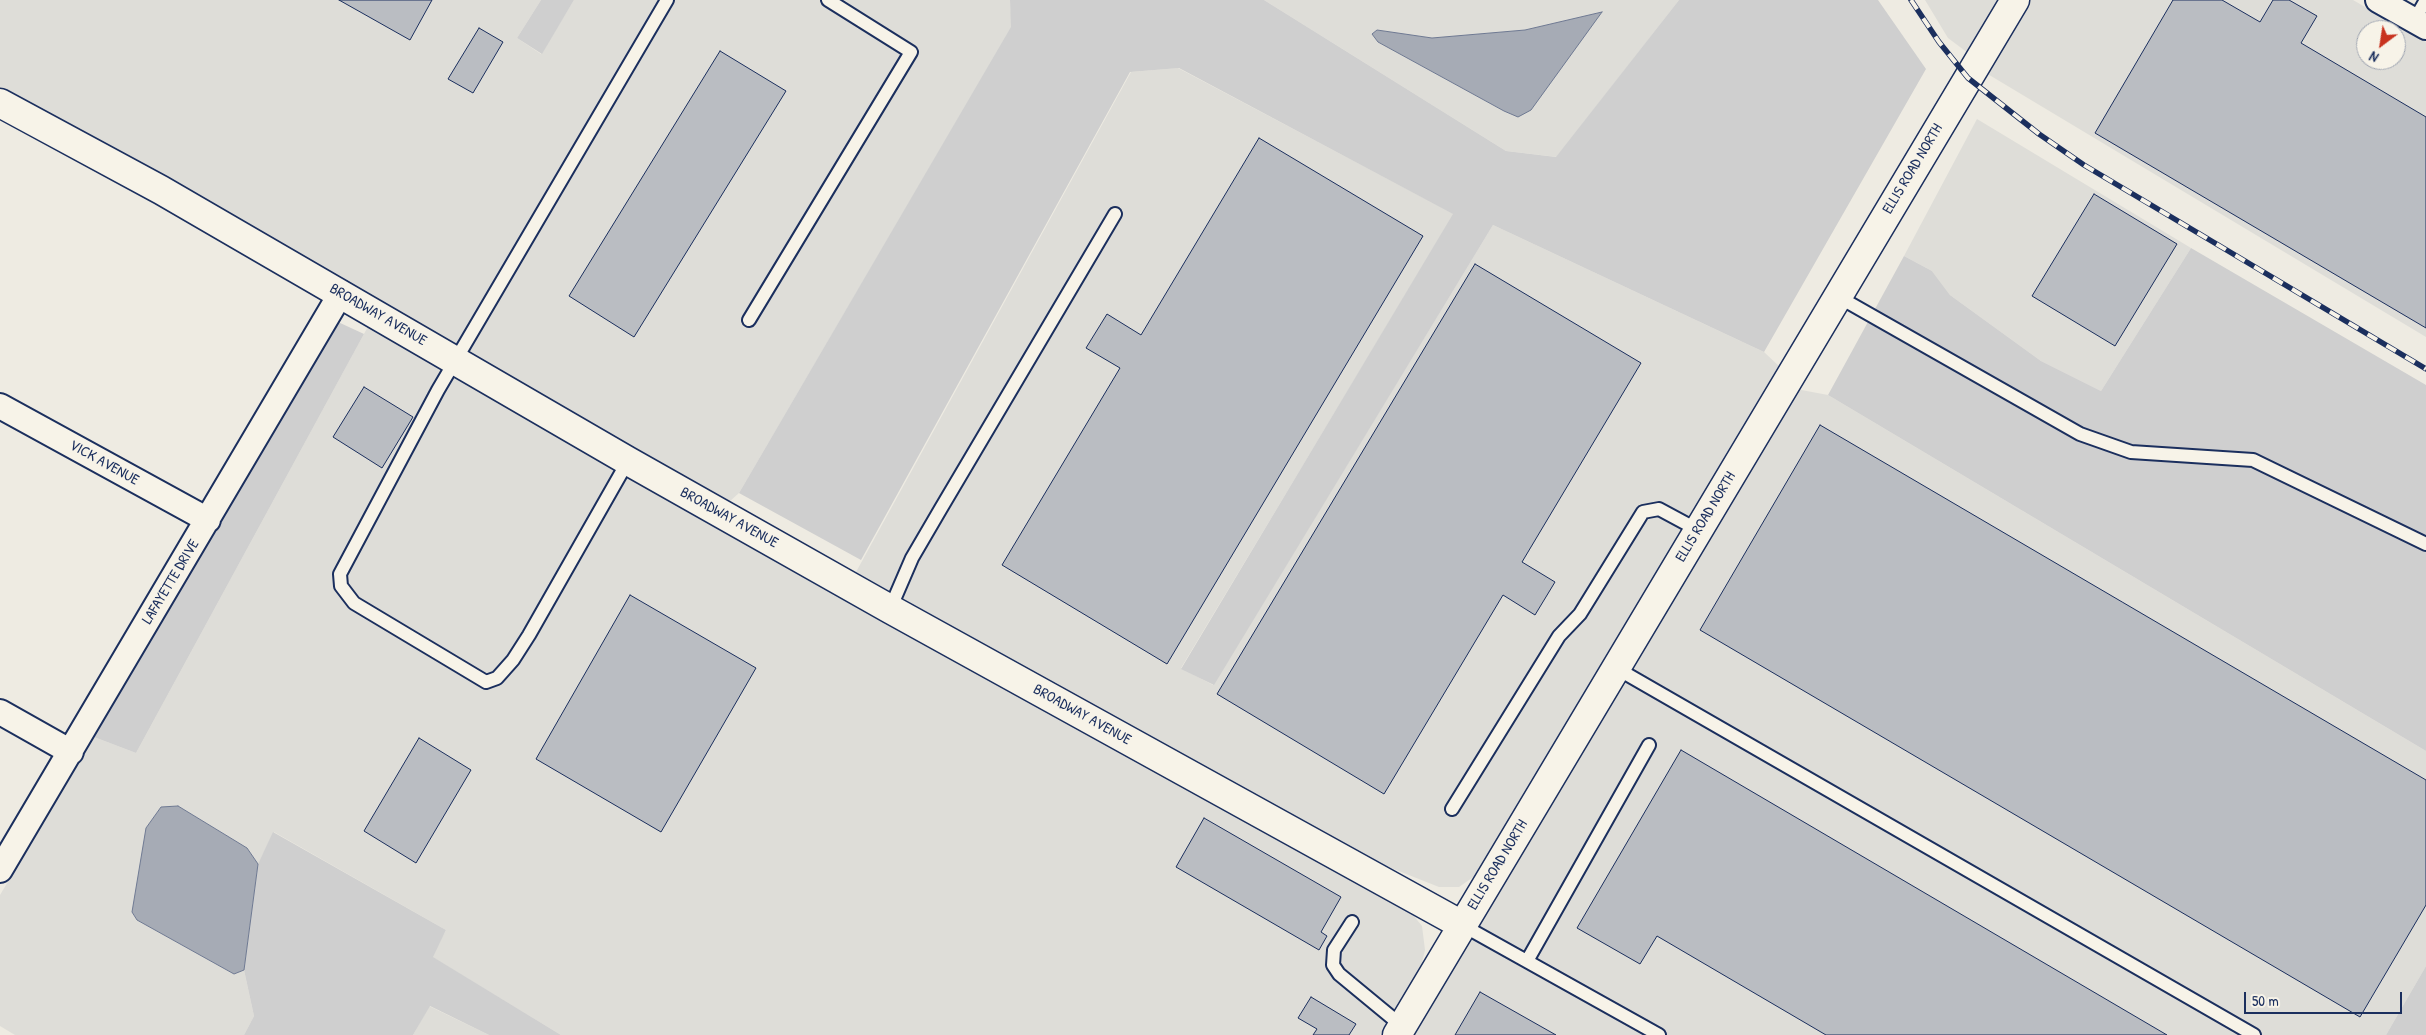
<!DOCTYPE html>
<html>
<head>
<meta charset="utf-8">
<style>
  body { margin:0 }
  #map { position:relative; width:2426px; height:1035px; overflow:hidden; background:#eeebe2; font-family:"Patrick Hand",sans-serif }
  canvas { display:block }
  .north { position:absolute; left:2356px; top:20px; width:50px; height:50px; box-sizing:border-box; background:#f7f3e8; border:1px solid #9fa5b1; border-radius:50%; rotate:211deg; font-size:14px; font-weight:700; line-height:20px; text-align:center; color:#1b2f5e }
  .north::after { content:''; display:block; margin:auto; width:18px; height:22px; background:#c8321e; clip-path:polygon(50% 0,100% 100%,50% 72%,0 100%) }
  .scale { position:absolute; left:2244px; top:992px; width:158px; height:22px; box-sizing:border-box; border:2px solid #1b2f5e; border-top:0; padding-left:6px; font-size:15px; line-height:18px; white-space:nowrap; color:#1b2f5e; -webkit-text-stroke:4px #f7f3e8; paint-order:stroke }
</style>
</head>
<body>
<div id="map">
<canvas width="2426" height="1035"></canvas>
<div class="north">N</div>
<div class="scale">50 m</div>
</div>
<script>
const g = document.querySelector('canvas').getContext('2d');
g.lineJoin = 'round';
function paint(path, color) { g.fillStyle = color; g.fill(path, 'evenodd'); }
const toPath = rows => new Path2D(rows.map(r => 'M' + r).join(''));
function strokePath(path, color, width, dash) { g.strokeStyle = color; g.lineWidth = width; g.lineCap = dash ? 'butt' : 'round'; g.setLineDash(dash || []); g.stroke(path); }
function drawText(font, color, halo, rows, align = 'center') {
  g.font = font + ' "Patrick Hand",sans-serif'; g.lineWidth = 4; g.setLineDash([]); g.textBaseline = 'middle'; g.strokeStyle = halo; g.fillStyle = color; for (const [text, x, y, turn = 0] of rows) {
    g.save(); g.translate(x, y); g.rotate((+turn || 0) * Math.PI / 180); g.textAlign = isNaN(turn) ? turn : align; if (halo) g.strokeText(text, 0, 0); g.fillText(text, 0, 0); g.restore();
  }
}
const built = toPath([
  [0,0,541,0,517,38,541,54,574,0,1010,0,1012,27,739,493,729,502,180,189,0,90],
  [1264,0,1679,0,1557,157,1506,151],
  [1602,12,1518,116,1504,111,1378,42,1373,34,1377,30,1432,38,1525,30],
  [1925,0,2000,0,1968,53,1948,38],
  [2030,0,2353,0,2426,42,2426,337,1986,73],
  [2366,30,2396,30,2396,60,2366,60],
  [1178,68,1454,214,1181,668,1213,685,1493,225,1764,352,1781,368,1482,871,1459,887,1439,887,1361,856,856,572,1131,72],
  [1977,119,2191,248,2101,391,2041,361,1950,295,1932,271,1904,256],
  [371,321,1409,910,1422,926,1425,950,1421,966,1380,1035,561,1035,432,957,446,930,274,832,258,864,247,848,178,806,161,807,146,828,132,912,137,920,234,974,244,970,254,1016,244,1035,15,1035,0,1026,0,895,94,737,136,753],
  [1796,389,1828,395,2426,751,2426,966,2386,1035,1413,1035],
  [429,1006,489,1035,413,1035]
]);
const green = toPath([
  [541,0,574,0,542,54,517,38],
  [1010,0,1264,0,1506,151,1556,157,1679,0,1878,0,1926,69,1764,352,1493,225,1214,685,1181,669,1453,214,1179,68,1130,72,861,560,739,493,1011,27],
  [2191,248,2426,385,2426,751,1828,395,1904,256,1932,271,1950,295,2041,361,2101,391],
  [338,322,364,334,136,753,94,737,326,329],
  [273,832,446,930,433,957,561,1035,489,1035,430,1006,413,1035,244,1035,254,1016,244,970,258,864],
  [2426,966,2426,1035,2386,1035]
]);
const water = toPath([
  [1602,12,1531,110,1518,117,1504,111,1378,42,1372,34,1377,30,1432,38,1525,30,1602,12],
  [178,806,247,848,258,864,244,970,234,974,137,920,132,912,146,828,161,807,178,806]
]);
const building = toPath([
  [339,0,432,0,410,40,339,0],
  [2173,0,2222,0,2260,22,2273,0,2289,0,2317,16,2301,43,2426,117,2426,328,2095,133,2173,0],
  [479,28,503,42,473,93,448,79,479,28],
  [720,51,786,91,634,337,569,296,720,51],
  [1259,138,1423,236,1167,664,1002,565,1120,368,1086,348,1107,314,1141,335,1259,138],
  [2094,194,2177,244,2115,346,2032,296,2094,194],
  [1475,264,1641,363,1522,562,1555,582,1535,615,1503,595,1384,794,1217,694,1475,264],
  [364,387,413,417,382,468,333,437,364,387],
  [1820,425,2426,780,2426,905,2360,1017,1700,630,1820,425],
  [630,595,756,668,661,832,536,759,630,595],
  [419,738,471,770,416,863,364,831,419,738],
  [1681,750,2167,1035,1826,1035,1657,936,1640,964,1577,928,1681,750],
  [1204,818,1341,897,1321,932,1327,936,1319,950,1176,867,1204,818],
  [1480,992,1556,1035,1455,1035,1480,992],
  [1311,997,1356,1024,1349,1035,1313,1035,1317,1029,1298,1018,1311,997]
]);
const lane = toPath([
  [2414,21,2426,0],
  [1837,296,2080,434,2131,452,2253,460,2426,544],
  [749,320,911,52,828,0],
  [628,461,529,635,513,660,497,678,486,682,354,603,341,586,340,574,438,390,667,0],
  [890,609,912,558,940,510,1115,214],
  [1616,668,2254,1035],
  [1452,809,1559,636,1580,614,1643,512,1659,509,1698,530],
  [1352,922,1334,950,1333,965,1339,974,1402,1026],
  [1462,925,1659,1035],
  [1527,961,1649,745]
]);
const street = toPath([
  [2378,0,2426,27],
  [0,406,208,520],
  [0,712,71,752],
  [0,870,341,293]
]);
const secondary = toPath([
  [0,103,161,190,628,461,890,609,1462,925],
  [1397,1035,2015,0]
]);
const rail = toPath([
  [1911,0,1939,42,1968,78,2039,134,2084,165,2426,369]
]);
const streetNames = [
  ["ELLIS ROAD NORTH",1913,169,-59],
  ["BROADWAY AVENUE",378,315,30],
  ["VICK AVENUE",104,463,29],
  ["ELLIS ROAD NORTH",1706,517,-59],
  ["BROADWAY AVENUE",729,518,29],
  ["LAFAYETTE DRIVE",171,582,-59],
  ["BROADWAY AVENUE",1082,715,29],
  ["ELLIS ROAD NORTH",1498,865,-59]
];
paint(built, '#deddd8');
paint(green, '#cfcfcf');
paint(water, '#a6abb5');
strokePath(water, '#6e7992', 1);
paint(building, '#babdc2');
strokePath(building, '#1b2f5e', 1);
strokePath(lane, '#1b2f5e', 16);
strokePath(street, '#1b2f5e', 28);
strokePath(secondary, '#1b2f5e', 31);
strokePath(lane, '#f7f3e8', 12);
strokePath(street, '#f7f3e8', 24);
strokePath(secondary, '#f7f3e8', 28);
strokePath(rail, '#1b2f5e', 5.5);
strokePath(rail, '#f7f3e8', 4, [11]);
drawText('15px', '#1b2f5e', '#f7f3e8', streetNames);
</script>
</body>
</html>
